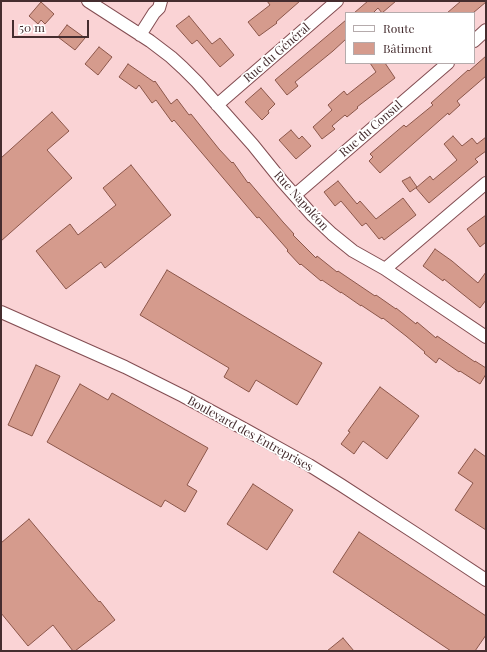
<!DOCTYPE html>
<html>
<head>
<meta charset="utf-8">
<style>
  body { margin:0 }
  #map { position:relative; width:487px; height:652px; overflow:hidden; background:#fad3d5; font-family:"Playfair Display",serif }
  canvas { display:block }
  .frame { position:absolute; inset:0; border:2px solid #452d2f; pointer-events:none }
  .legend { position:absolute; left:345px; top:12px; width:130px; height:52px; box-sizing:border-box; background:#fff; border:1px solid #b5abac; margin:0; padding:5px 7px; list-style:none; font-size:12px; color:#452d2f }
  .legend li { display:flex; align-items:center; gap:8px; height:20px }
  .legend b { width:20px; border:1px solid #b5abac }
  .scale { position:absolute; left:12px; top:20px; width:77px; height:18px; box-sizing:border-box; border:2px solid #452d2f; border-top:0; padding-left:5px; font-size:12px; line-height:14px; white-space:nowrap; color:#452d2f; -webkit-text-stroke:3px #fff; paint-order:stroke }
</style>
</head>
<body>
<div id="map">
<canvas width="487" height="652"></canvas>
<div class="frame"></div>
<ul class="legend">
<li><b style="height:5px;background:#fff"></b>Route</li>
<li><b style="height:11px;background:#d59b8d"></b>Bâtiment</li>
</ul>
<div class="scale">50 m</div>
</div>
<script>
const g = document.querySelector('canvas').getContext('2d');
g.lineJoin = 'round';
function paint(path, color) { g.fillStyle = color; g.fill(path, 'evenodd'); }
const toPath = rows => new Path2D(rows.map(r => 'M' + r).join(''));
function strokePath(path, color, width, dash) { g.strokeStyle = color; g.lineWidth = width; g.lineCap = dash ? 'butt' : 'round'; g.setLineDash(dash || []); g.stroke(path); }
function drawText(font, color, halo, rows, align = 'center') {
  g.font = font + ' "Playfair Display",serif'; g.lineWidth = 3.5; g.setLineDash([]); g.textBaseline = 'middle'; g.strokeStyle = halo; g.fillStyle = color; for (const [text, x, y, turn = 0] of rows) {
    g.save(); g.translate(x, y); g.rotate((+turn || 0) * Math.PI / 180); g.textAlign = isNaN(turn) ? turn : align; if (halo) g.strokeText(text, 0, 0); g.fillText(text, 0, 0); g.restore();
  }
}
const building = toPath([
  [267,1,300,1,276,22,277,23,259,36,248,22,270,5,267,1],
  [368,1,396,1,382,13,378,8,373,13,354,13,368,1],
  [461,1,486,1,486,2,473,13,447,13,461,1],
  [41,2,54,14,45,24,41,20,38,24,29,16,41,2],
  [189,16,212,44,220,38,234,55,220,67,197,40,192,44,176,26,189,16],
  [346,20,346,39,333,51,295,82,298,86,287,95,275,80,346,20],
  [67,25,85,38,75,50,58,37,67,25],
  [99,47,112,57,98,75,85,64,99,47],
  [486,56,486,76,457,101,460,105,449,115,448,113,380,173,369,161,373,157,370,154,404,125,406,127,433,105,431,103,468,70,469,71,486,56],
  [370,63,385,63,395,78,357,107,358,108,347,117,345,115,332,126,335,129,322,139,313,127,332,110,328,105,344,91,347,95,376,72,370,63],
  [128,64,154,82,155,81,171,104,177,99,189,115,191,114,219,149,232,163,233,162,248,183,249,182,283,222,294,234,293,235,316,258,317,256,337,272,338,271,375,296,376,295,396,309,396,308,416,324,417,322,436,338,437,336,475,362,475,361,486,368,486,374,480,384,460,371,459,372,439,358,436,363,424,353,425,352,406,336,383,318,382,319,361,305,361,306,341,292,341,293,322,280,321,281,301,264,300,265,287,251,288,250,259,217,257,218,174,120,172,122,156,100,152,103,139,85,136,89,119,77,128,64],
  [261,88,275,104,268,111,269,113,262,120,245,102,261,88],
  [52,112,69,131,47,150,72,178,1,241,1,158,52,112],
  [291,130,299,139,302,136,311,146,296,159,279,140,291,130],
  [453,136,462,146,472,138,477,144,486,137,486,151,475,159,478,162,429,203,416,188,430,176,433,180,457,160,444,144,453,136],
  [131,165,171,215,105,268,101,262,66,289,36,251,70,224,78,235,116,205,103,188,131,165],
  [410,177,417,187,410,192,402,181,410,177],
  [338,181,357,204,360,201,376,219,403,198,416,215,384,240,382,237,379,239,366,223,362,226,341,201,335,206,324,192,338,181],
  [486,215,486,242,480,247,467,229,486,215],
  [435,249,452,261,478,283,486,272,486,300,480,308,444,279,443,281,423,266,435,249],
  [167,270,322,363,297,405,256,380,249,392,224,377,229,368,140,315,167,270],
  [36,365,60,376,32,436,8,425,36,365],
  [80,384,108,400,112,393,208,448,187,485,197,491,185,512,165,500,161,507,47,442,80,384],
  [380,387,419,416,387,459,363,441,354,454,341,444,350,432,348,431,380,387],
  [475,449,486,457,486,530,455,510,473,483,458,473,475,449],
  [253,484,293,510,267,550,227,524,253,484],
  [29,519,99,602,100,601,115,620,75,651,73,651,53,625,28,646,1,613,1,543,29,519],
  [359,532,486,616,486,635,475,651,451,651,333,572,359,532],
  [343,638,354,651,327,651,343,638]
]);
const minor = toPath([
  [88,1,150,41,171,57,183,68,197,82,253,145,282,181,313,216,332,234,353,251,385,269,486,337],
  [140,35,154,13,159,8,161,1],
  [474,41,486,30],
  [217,105,337,1],
  [295,195,448,63],
  [385,269,486,183],
  [1,312,125,367,183,396,246,430,309,465,341,485,421,537,486,580]
]);
const streetNames = [
  ["Rue du Général",277,53,-41],
  ["Rue du Consul",371,129,-41],
  ["Rue Napoléon",301,201,48],
  ["Boulevard des Entreprises",250,434,29]
];
paint(building, '#d59b8d');
strokePath(building, '#8b564a', 1);
strokePath(minor, '#834d52', 14);
strokePath(minor, '#fff', 12);
drawText('12px', '#452d2f', '#fff', streetNames);
</script>
</body>
</html>
